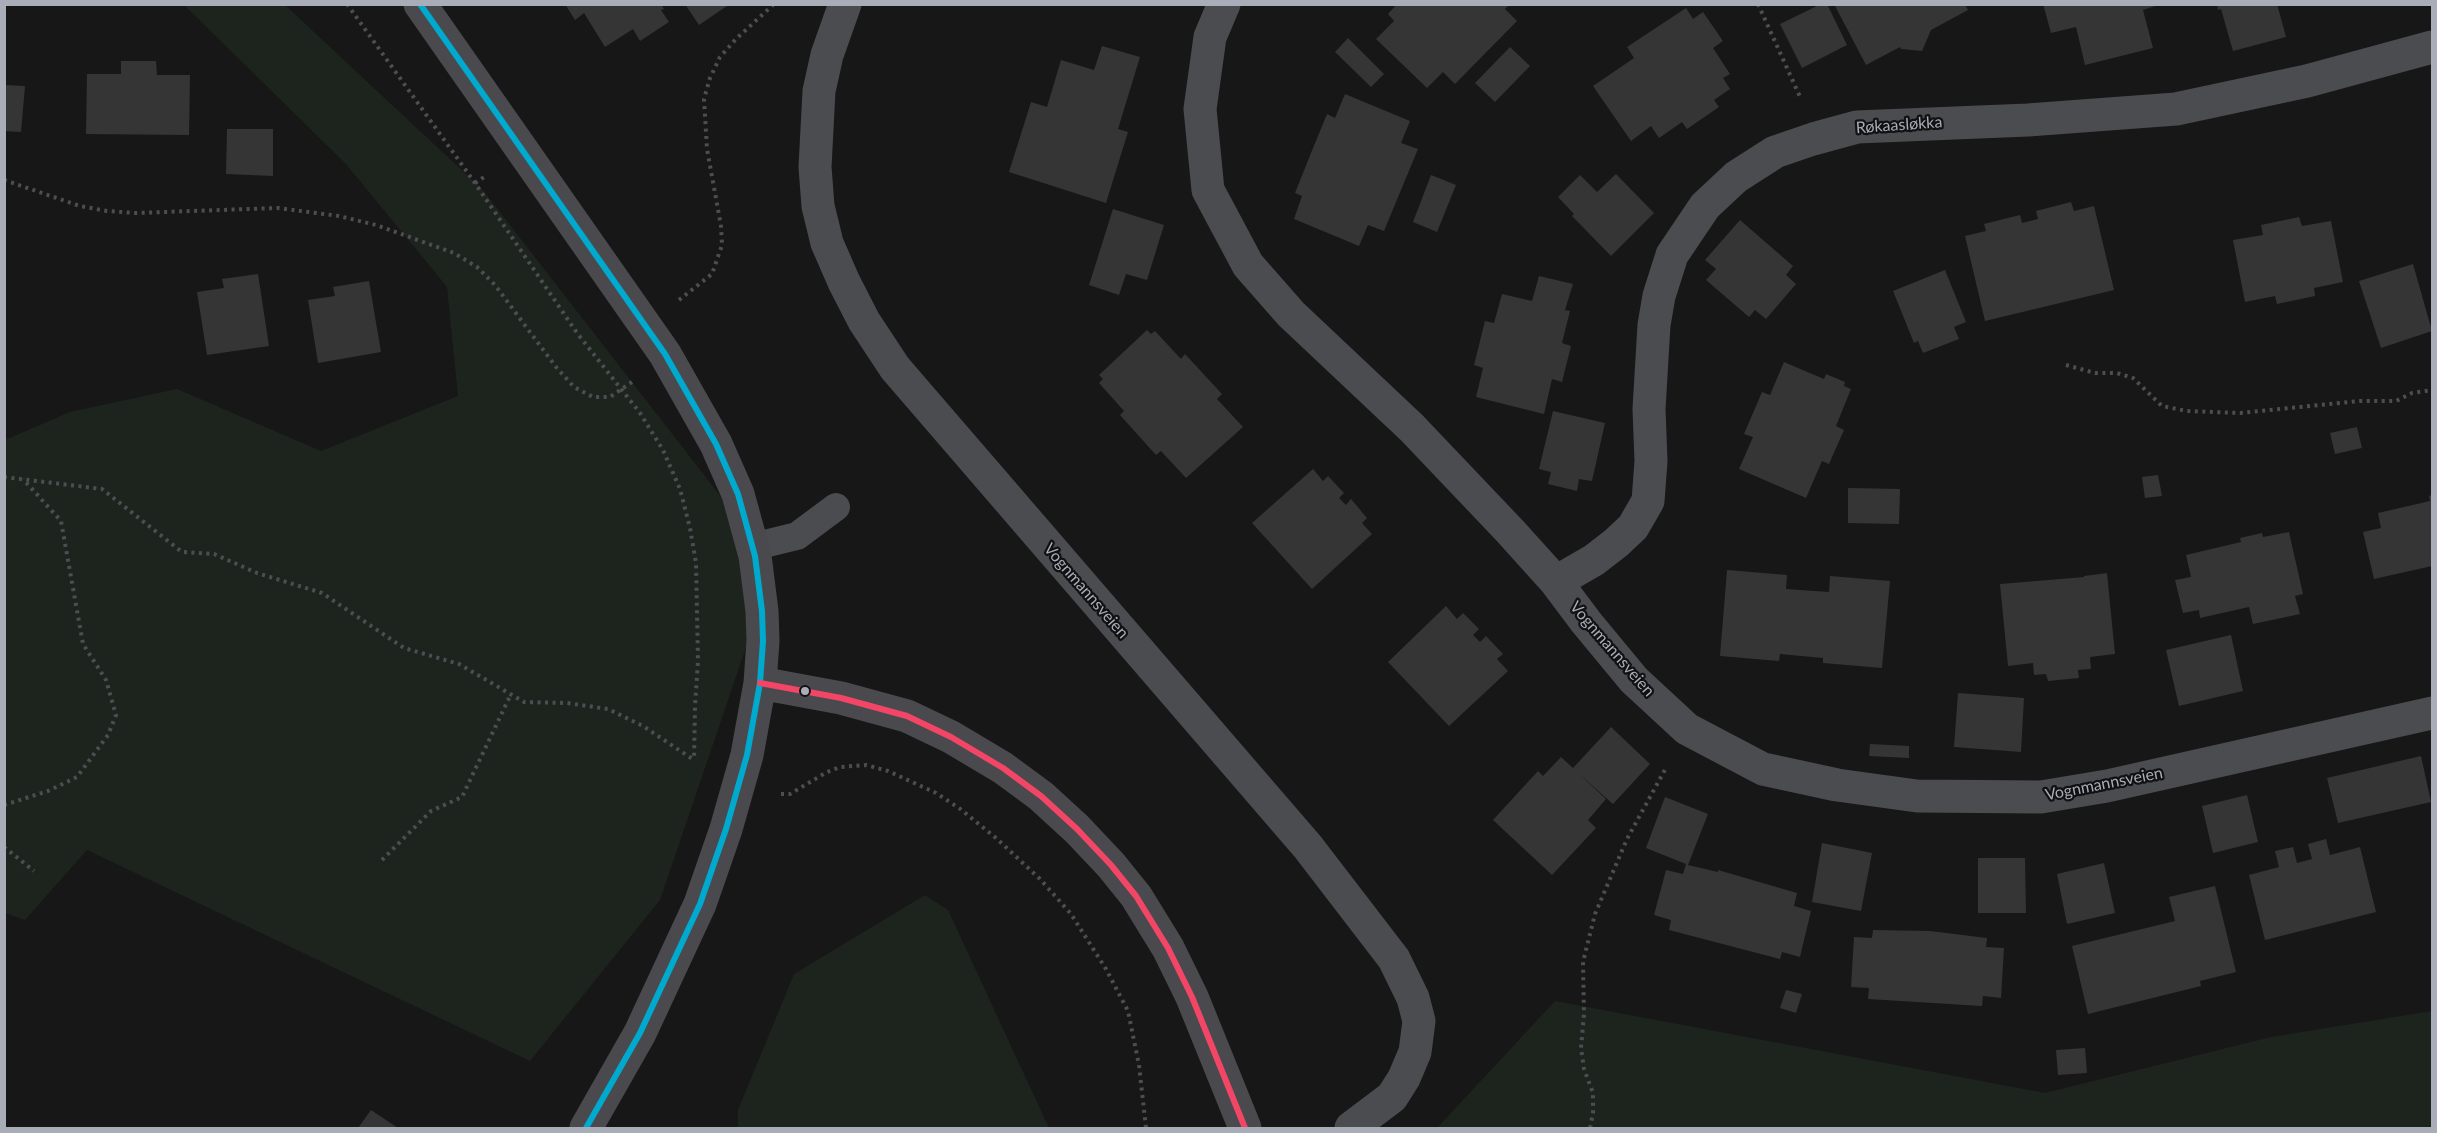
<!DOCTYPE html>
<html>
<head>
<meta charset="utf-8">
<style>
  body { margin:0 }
  #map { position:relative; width:2437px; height:1133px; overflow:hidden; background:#171717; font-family:Lato,sans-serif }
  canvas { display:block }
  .frame { position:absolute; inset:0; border:6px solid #a8adb8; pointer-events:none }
</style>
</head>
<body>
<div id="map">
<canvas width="2437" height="1133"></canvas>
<div class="frame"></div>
</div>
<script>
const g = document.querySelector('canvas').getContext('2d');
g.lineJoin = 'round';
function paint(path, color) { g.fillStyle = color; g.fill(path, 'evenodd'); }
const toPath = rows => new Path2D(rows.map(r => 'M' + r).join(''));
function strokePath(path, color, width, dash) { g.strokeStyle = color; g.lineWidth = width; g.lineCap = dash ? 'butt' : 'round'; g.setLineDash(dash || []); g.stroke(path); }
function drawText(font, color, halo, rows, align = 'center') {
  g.font = font + ' Lato,sans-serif'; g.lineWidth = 4.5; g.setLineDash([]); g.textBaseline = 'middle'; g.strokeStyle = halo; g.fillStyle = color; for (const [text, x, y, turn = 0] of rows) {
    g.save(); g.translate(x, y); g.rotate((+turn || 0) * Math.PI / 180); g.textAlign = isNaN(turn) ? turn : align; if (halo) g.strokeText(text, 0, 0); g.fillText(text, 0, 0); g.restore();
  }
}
const green = toPath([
  [184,5,285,5,482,189,774,565,660,900,530,1061,87,850,25,920,5,913,5,440,70,412,177,389,321,451,458,396,447,287,346,164],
  [925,895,948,910,1049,1128,738,1128,738,1110,794,974],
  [1555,1001,2045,1093,2271,1037,2432,1011,2432,1128,1437,1128]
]);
const building = toPath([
  [565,4,661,4,664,9,661,10,669,22,640,41,633,29,605,47,584,13,575,20],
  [685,4,730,4,699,25],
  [1397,4,1510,4,1505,9,1517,21,1455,84,1443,72,1427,88,1376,39,1394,21,1388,14],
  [1821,4,1827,4,1847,45,1802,68,1780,24],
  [1834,4,1965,4,1968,10,1931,30,1922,51,1901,49,1900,47,1866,65],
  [2043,4,2161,4,2143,10,2153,48,2085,65,2076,27,2051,33],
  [2217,4,2277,4,2286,37,2233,51,2221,9,2218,10],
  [1686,8,1693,19,1703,12,1723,41,1713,48,1730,74,1723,78,1730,89,1714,100,1719,107,1687,129,1682,122,1659,138,1651,126,1631,141,1593,86,1634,58,1627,47],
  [1348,38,1384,74,1371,87,1335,52],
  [1102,46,1140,57,1118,129,1128,132,1106,203,1009,172,1031,102,1047,107,1061,60,1094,70],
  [1510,47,1530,66,1495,102,1475,83],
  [121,61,156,61,157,75,190,75,189,135,86,134,87,74,121,74],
  [4,85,25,86,21,132,4,131],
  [1345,94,1410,121,1401,143,1418,149,1384,231,1368,225,1359,246,1294,219,1302,196,1295,193,1311,153,1327,114,1335,118],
  [227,129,273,129,273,176,226,174],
  [1616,174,1654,213,1611,256,1572,216,1574,214,1558,197,1580,175,1597,192],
  [1431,175,1456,185,1437,232,1413,222],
  [2071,202,2074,211,2094,206,2114,290,1985,321,1965,236,1986,231,1984,224,2020,215,2022,223,2038,219,2036,211],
  [1113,209,1164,225,1147,280,1126,274,1119,295,1089,285],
  [2299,217,2302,226,2331,221,2343,282,2314,288,2315,296,2277,304,2275,296,2245,302,2233,240,2263,235,2261,225],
  [1740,220,1793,266,1786,275,1796,284,1766,319,1755,310,1749,317,1706,280,1716,269,1705,260],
  [2413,264,2432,331,2381,348,2359,281],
  [1945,270,1966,322,1954,327,1959,339,1923,353,1918,341,1914,343,1893,291],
  [258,274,269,346,207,355,197,292,224,288,222,279],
  [1539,276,1573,284,1565,310,1570,311,1562,343,1571,346,1562,382,1552,379,1544,414,1476,397,1483,368,1474,365,1485,321,1494,323,1502,294,1532,301],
  [369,281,381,352,318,363,308,300,335,296,333,287],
  [1147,330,1151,334,1155,331,1181,359,1185,354,1222,394,1217,399,1243,427,1186,478,1161,451,1156,455,1120,415,1124,411,1099,383,1103,379,1099,375],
  [1784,362,1824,379,1826,374,1845,382,1844,386,1851,389,1836,426,1844,430,1829,464,1822,461,1806,498,1739,469,1753,437,1744,434,1762,392,1770,395],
  [1553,411,1605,423,1592,481,1579,479,1577,491,1548,484,1551,472,1539,469],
  [2357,427,2362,448,2335,454,2330,433],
  [1313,469,1323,481,1328,476,1344,493,1339,498,1346,505,1351,499,1367,518,1362,523,1372,534,1312,589,1252,523],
  [2158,475,2162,496,2145,498,2142,477],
  [1848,488,1900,489,1899,524,1848,523],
  [2432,495,2432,566,2374,579,2363,532,2381,528,2378,513,2430,501,2429,496],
  [2289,532,2303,594,2295,596,2300,614,2253,624,2249,607,2200,618,2199,610,2183,613,2175,580,2191,577,2186,555,2241,542,2240,538,2262,533,2263,537],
  [1727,570,1787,575,1786,589,1829,592,1830,576,1890,581,1882,668,1823,663,1823,658,1780,654,1779,661,1720,656],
  [2107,573,2115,654,2090,657,2091,669,2078,670,2079,678,2048,681,2046,674,2034,675,2033,663,2008,666,2000,584,2084,577,2084,576],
  [1446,606,1457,619,1463,613,1479,629,1473,635,1480,642,1486,636,1503,654,1497,659,1508,671,1449,726,1388,662],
  [2231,635,2243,691,2179,706,2166,650],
  [1958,693,2024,698,2021,752,1954,747],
  [1611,727,1650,764,1613,804,1578,773,1606,799,1588,820,1596,828,1552,875,1493,820,1538,771,1543,776,1561,757,1573,768],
  [1870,744,1909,746,1909,758,1869,756],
  [2421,756,2431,802,2338,823,2327,778],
  [2247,795,2258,842,2213,853,2202,806],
  [1665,797,1708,814,1688,865,1718,872,1718,870,1797,893,1794,906,1811,911,1800,957,1782,952,1780,959,1669,930,1671,920,1654,915,1666,870,1683,874,1686,864,1646,848],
  [2326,839,2330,855,2360,847,2376,912,2265,940,2249,875,2279,867,2275,851,2293,847,2297,863,2312,859,2308,844],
  [1822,843,1872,853,1861,911,1812,902],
  [1978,858,2025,858,2026,913,1978,913],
  [2104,863,2115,913,2067,924,2057,874],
  [2215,886,2236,972,2200,981,2201,986,2088,1014,2072,946,2175,921,2169,897],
  [1873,930,1930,931,1987,938,1986,947,2004,948,2001,998,1983,996,1982,1006,1868,999,1869,988,1851,987,1854,937,1872,938],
  [1786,990,1802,994,1796,1013,1780,1008],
  [2085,1048,2087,1073,2058,1075,2056,1050],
  [371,1110,398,1128,358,1128]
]);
const path = toPath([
  [347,4,475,183,577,333,640,413,663,450,680,489,690,528,696,563,698,661,695,706,694,760],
  [1758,4,1801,99],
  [4,180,80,206,107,211,135,213,278,208,339,216,376,225,454,253,477,267,495,285,556,367,574,387,593,397,610,397,632,382],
  [475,183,487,175],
  [679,300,712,274,722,245,721,226,707,149,704,99,710,78,720,57,736,39,774,4],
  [2066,365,2095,373,2117,373,2133,378,2162,406,2187,411,2240,413,2360,401,2396,401,2412,393,2432,390],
  [4,477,102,489,182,552,214,554,257,573,322,593,404,648,459,664,524,702,567,703,608,709,643,726,694,760],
  [781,794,790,794,827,772,840,767,866,765,888,771,936,793,959,808,996,838,1040,879,1071,914,1106,969,1128,1011,1139,1065,1146,1128],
  [4,805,48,791,77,777,108,735,116,715,106,680,83,644,61,521,23,479],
  [4,847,34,871],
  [382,860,431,811,462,797,511,694],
  [1590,1128,1593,1113,1593,1093,1584,1069,1581,1048,1584,1014,1583,962,1595,914,1627,839,1667,766]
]);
const service = toPath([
  [752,547,797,536,836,507]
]);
const minor = toPath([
  [845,4,827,55,819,91,815,167,818,206,827,243,844,282,864,321,895,368,1308,847,1394,959,1413,998,1419,1021,1415,1052,1404,1078,1392,1097,1351,1128],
  [1224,4,1210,37,1200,109,1208,190,1248,265,1291,314,1412,428,1510,531,1556,582,1586,622,1634,680,1687,729,1763,769,1837,785,1917,796,2041,797,2107,786,2432,713],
  [1556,582,1594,560,1616,543,1633,527,1648,501,1651,461,1649,409,1654,325,1659,296,1672,255,1705,206,1736,177,1775,152,1813,139,1857,127,2028,120,2176,109,2307,81,2432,47]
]);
const secondary = toPath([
  [420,4,665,354,716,444,738,494,755,556,762,611,763,641,760,683,747,755,726,829,700,904,640,1033,586,1128],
  [760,683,841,698,907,716,951,737,1003,768,1041,796,1077,829,1111,865,1136,896,1168,948,1192,997,1245,1128]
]);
const bus1 = toPath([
  [420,4,665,354,716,444,738,494,755,556,762,611,763,641,760,683,747,755,726,829,700,904,640,1033,586,1128]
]);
const bus2 = toPath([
  [760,683,841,698,907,716,951,737,1003,768,1041,796,1077,829,1111,865,1136,896,1168,948,1192,997,1245,1128]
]);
const markers = [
  [805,691,5,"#a8adb8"]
];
const streetNames = [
  ["Røkaasløkka",1899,125,-4],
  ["Vognmannsveien",1086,591,49],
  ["Vognmannsveien",1612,649,49],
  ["Vognmannsveien",2104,784,-11]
];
paint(green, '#1d241e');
paint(building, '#353536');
strokePath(path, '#4d4e52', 4, [3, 4.5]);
strokePath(service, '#4b4c50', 28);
strokePath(minor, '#4b4c50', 33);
strokePath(secondary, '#4a4a4e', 33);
strokePath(bus1, '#00a9ce', 6);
strokePath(bus2, '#f34667', 6);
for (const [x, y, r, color] of markers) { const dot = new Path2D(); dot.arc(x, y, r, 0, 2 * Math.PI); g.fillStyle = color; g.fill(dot); strokePath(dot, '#111113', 2); }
drawText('16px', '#a8adb8', '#111113', streetNames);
</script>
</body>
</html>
